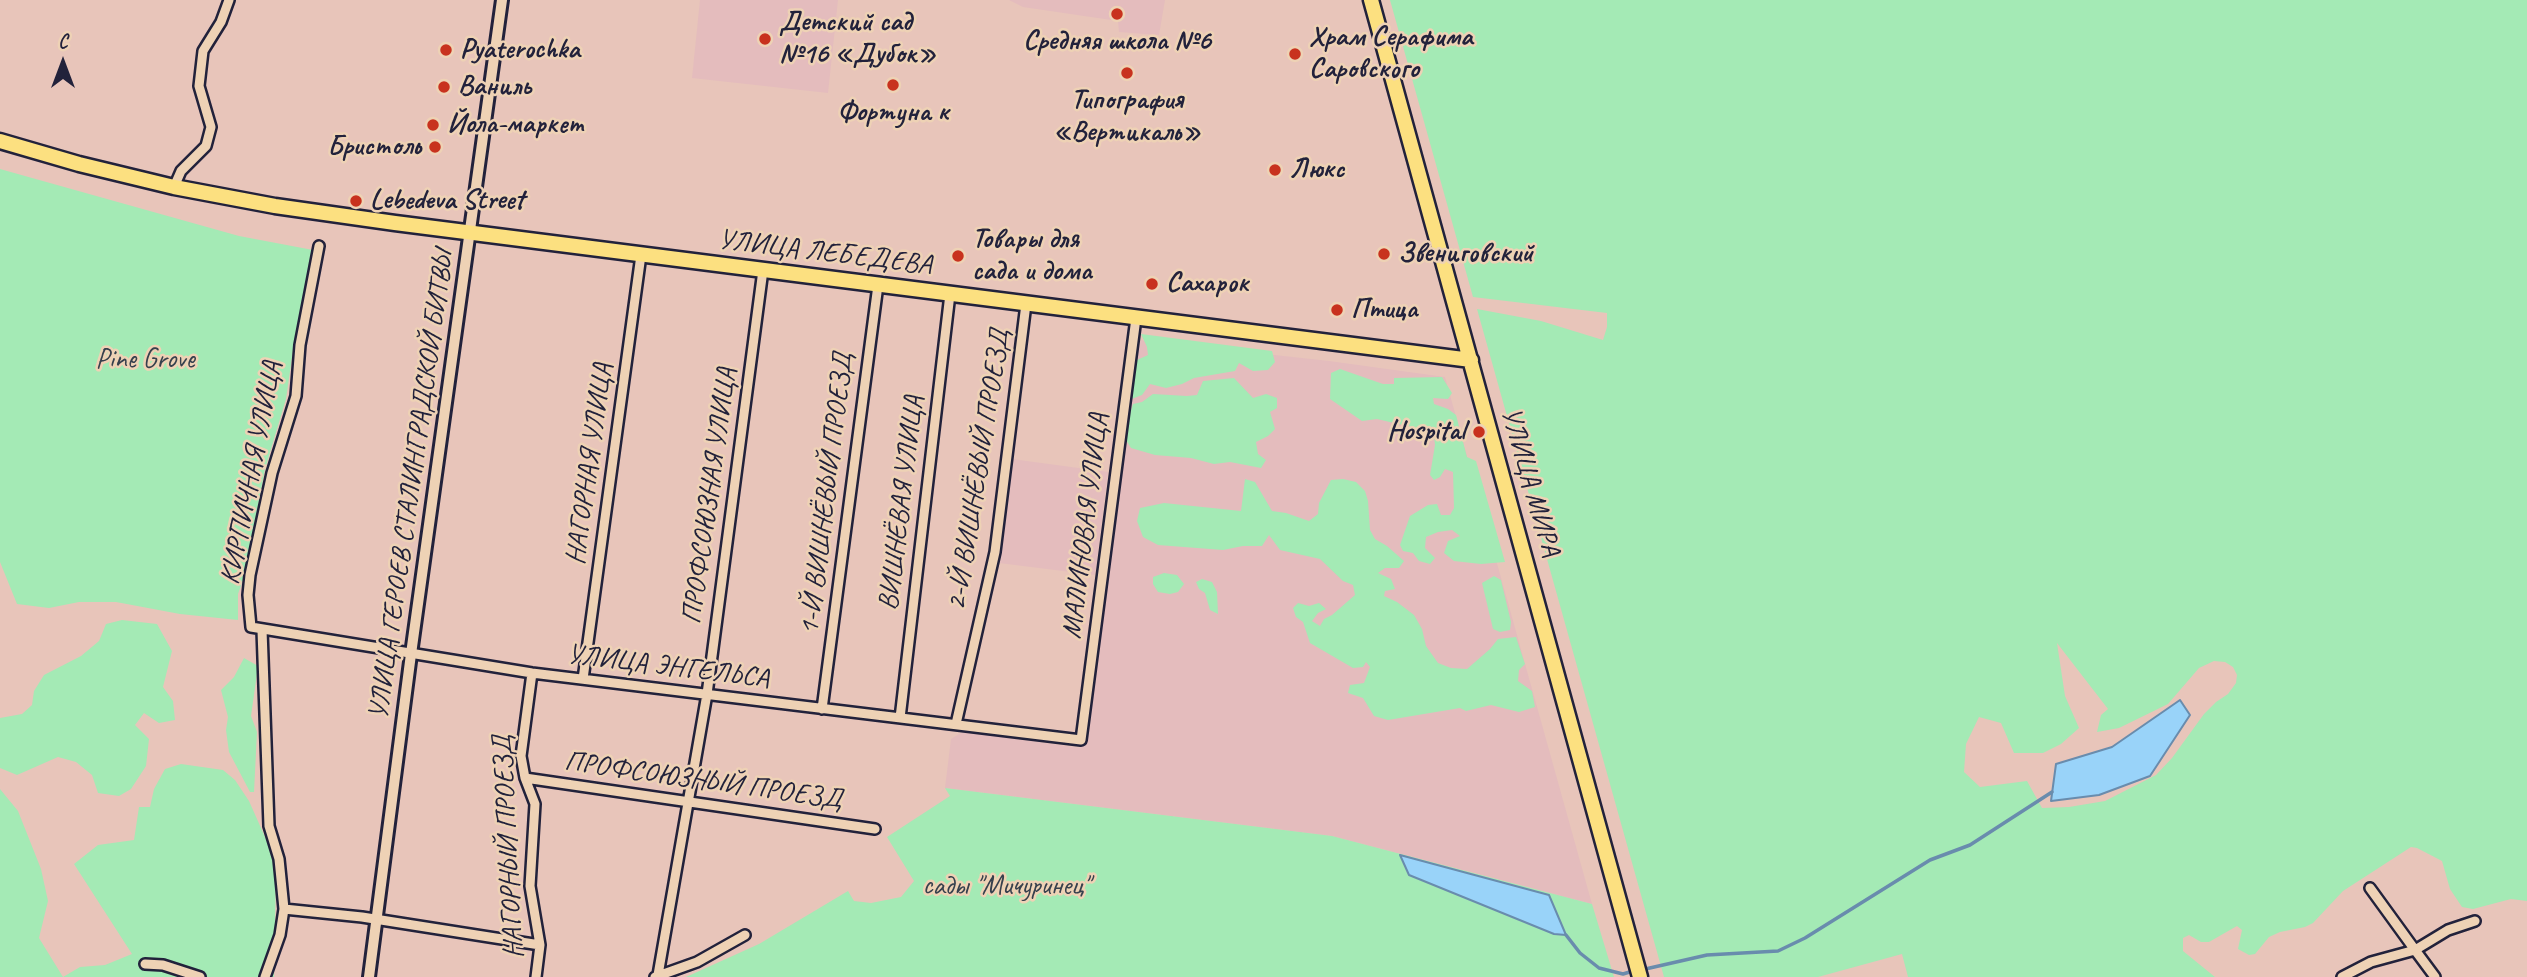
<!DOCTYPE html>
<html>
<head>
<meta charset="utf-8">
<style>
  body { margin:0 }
  #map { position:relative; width:2527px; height:977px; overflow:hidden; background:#e8c5ba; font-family:Caveat,sans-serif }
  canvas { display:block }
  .north { position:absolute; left:28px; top:28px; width:70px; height:70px; -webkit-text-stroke:5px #eed2b5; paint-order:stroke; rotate:0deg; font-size:19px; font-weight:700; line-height:28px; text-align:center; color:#22223b }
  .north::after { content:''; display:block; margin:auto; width:24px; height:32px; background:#22223b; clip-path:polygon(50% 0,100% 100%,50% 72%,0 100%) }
</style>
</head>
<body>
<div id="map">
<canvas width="2527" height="977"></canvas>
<div class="north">С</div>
</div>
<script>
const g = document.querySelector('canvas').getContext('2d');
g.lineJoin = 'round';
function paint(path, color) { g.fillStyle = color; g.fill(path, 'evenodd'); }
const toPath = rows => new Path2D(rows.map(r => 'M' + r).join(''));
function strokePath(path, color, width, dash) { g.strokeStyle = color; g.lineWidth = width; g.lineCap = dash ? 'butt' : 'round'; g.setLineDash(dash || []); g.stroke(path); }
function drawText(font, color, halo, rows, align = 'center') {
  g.font = font + ' Caveat,sans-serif'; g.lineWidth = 5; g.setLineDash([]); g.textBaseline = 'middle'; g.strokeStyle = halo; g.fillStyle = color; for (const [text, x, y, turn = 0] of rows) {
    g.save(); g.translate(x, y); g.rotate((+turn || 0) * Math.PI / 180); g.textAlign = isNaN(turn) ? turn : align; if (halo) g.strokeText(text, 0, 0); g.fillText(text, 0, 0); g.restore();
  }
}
const built = toPath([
  [700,0,838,0,828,93,692,78],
  [1009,0,1165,0,1159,35,1119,32,1118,21,1023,7],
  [1139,340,1329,361,1445,377,1592,904,1332,836,945,788,951,739,964,731,1080,748,1086,701,1092,701,1097,643],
  [1012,459,1108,472,1095,575,999,563]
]);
const green = toPath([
  [1390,0,2527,0,2527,901,2511,899,2473,909,2462,907,2450,889,2442,861,2417,848,2411,847,2343,891,2313,923,2305,927,2280,932,2269,937,2255,954,2249,955,2238,949,2242,930,2237,926,2209,942,2201,942,2189,935,2183,938,2183,951,2215,977,1908,977,1902,954,1818,977,1664,977,1477,309,1541,321,1603,340,1607,327,1607,313,1473,297],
  [2057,643,2108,709,2101,715,2097,732,2119,728,2168,704,2199,668,2214,661,2225,662,2233,667,2237,675,2236,683,2228,694,2216,702,2204,714,2172,758,2156,775,2105,801,2069,807,2042,808,2027,781,1980,787,1964,772,1966,744,1979,717,2001,723,2014,753,2043,753,2061,744,2079,728,2065,696],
  [0,169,239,236,313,250,295,337,286,399,265,469,245,574,238,594,238,620,180,614,116,602,79,602,49,608,17,604,0,562],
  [1141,334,1272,351,1275,362,1268,370,1253,371,1239,363,1235,371,1194,378,1182,384,1166,388,1150,384,1142,395,1129,400,1132,373,1137,360,1148,355,1147,347],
  [1340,369,1383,384,1394,384,1394,378,1442,377,1452,393,1448,399,1433,398,1434,404,1448,409,1456,415,1467,457,1476,461,1505,562,1481,564,1454,561,1444,553,1448,541,1460,536,1452,530,1438,532,1426,537,1425,548,1435,558,1430,564,1419,561,1413,553,1403,551,1400,545,1410,516,1428,505,1437,504,1441,515,1450,515,1454,508,1453,472,1445,469,1440,477,1434,480,1430,475,1435,445,1434,436,1428,431,1377,419,1362,421,1330,399,1331,373],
  [1234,378,1253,398,1266,394,1277,398,1277,408,1270,412,1275,429,1268,436,1256,442,1258,454,1266,460,1261,468,1230,462,1214,464,1191,458,1155,455,1131,448,1126,440,1128,420,1133,404,1142,402,1153,394,1187,396,1197,395,1203,381],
  [1245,479,1255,482,1272,511,1286,513,1309,521,1318,514,1319,503,1331,480,1343,479,1356,482,1365,491,1368,501,1370,530,1375,539,1387,546,1404,561,1399,568,1385,568,1378,573,1391,579,1395,589,1385,591,1384,596,1397,602,1414,615,1422,629,1426,646,1438,663,1451,668,1467,669,1490,649,1498,639,1516,637,1525,664,1519,670,1518,681,1532,691,1535,707,1519,712,1491,705,1466,711,1460,708,1388,720,1374,716,1363,698,1348,693,1350,685,1364,683,1370,667,1366,662,1363,667,1353,668,1310,643,1303,622,1296,617,1293,608,1298,603,1309,606,1319,603,1326,609,1318,613,1312,621,1320,626,1324,619,1332,615,1355,595,1353,585,1343,581,1320,559,1280,550,1269,535,1262,546,1243,546,1223,550,1158,545,1143,537,1137,521,1140,508,1164,503,1241,511],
  [1164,573,1177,575,1184,584,1178,592,1170,594,1158,592,1153,584,1153,577],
  [1494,576,1501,580,1511,622,1510,630,1500,632,1493,629,1482,583],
  [1202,579,1212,582,1217,592,1218,614,1210,610,1205,593,1199,589,1196,582],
  [122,620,157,624,172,651,163,687,173,701,175,720,159,723,144,713,135,725,149,739,146,766,131,789,119,796,98,793,92,775,76,762,58,757,17,775,0,768,0,718,22,714,32,705,34,691,44,675,81,656,99,641,106,624],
  [244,658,258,666,251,716,257,732,254,792,250,792,229,752,226,730,228,717,221,690,234,677],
  [181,764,223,770,235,780,249,801,269,846,276,874,274,977,0,977,0,789,18,811,41,869,48,901,39,938,63,977,80,967,105,965,132,954,74,864,98,845,134,840,139,807,150,807,154,789,165,769],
  [945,788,1332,836,1592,904,1614,977,686,977,759,944,848,891,854,901,871,903,901,897,914,881,887,837,950,796]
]);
const water = toPath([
  [2180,700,2190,715,2150,776,2099,795,2051,801,2056,764,2112,747,2180,700],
  [1400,855,1549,895,1566,935,1554,934,1409,875,1400,855]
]);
const stream = toPath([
  [1566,935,1580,953,1599,968,1623,974,1633,971],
  [1641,970,1707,955,1778,951,1805,938,1930,860,1970,845,2052,792]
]);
const minor = toPath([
  [174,187,181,171,206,146,211,127,199,86,203,51,221,22,229,0],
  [319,246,300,345,296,396,272,473,250,575,248,595,251,627,532,673,1081,740,1136,318],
  [262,630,269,826,279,859,284,909,280,935,265,977],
  [532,673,521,756,525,778,535,804,530,886,540,945,536,977],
  [583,679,641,255],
  [822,709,878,285],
  [900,718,950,294],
  [956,724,995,552,1026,304],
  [525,778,875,829],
  [284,909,362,917,540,945],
  [145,964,163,965,200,977],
  [658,975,707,694,763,270],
  [655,977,697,962,745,935],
  [2342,977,2371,962,2415,950,2370,888],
  [2435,977,2415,950,2448,930,2475,921]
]);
const tertiary = toPath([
  [369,977,411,654,502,0]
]);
const primary = toPath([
  [1371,0,1640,977],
  [0,141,79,164,174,187,275,206,395,223,1471,360]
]);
const markers = [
  [1117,14,7,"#c8321e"],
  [765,39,7,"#c8321e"],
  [446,50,7,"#c8321e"],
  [1295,54,7,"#c8321e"],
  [1127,73,7,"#c8321e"],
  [893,85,7,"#c8321e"],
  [444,87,7,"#c8321e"],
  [433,125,7,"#c8321e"],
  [435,147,7,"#c8321e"],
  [1275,170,7,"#c8321e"],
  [356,201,7,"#c8321e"],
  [1384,254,7,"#c8321e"],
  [958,256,7,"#c8321e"],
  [1152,284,7,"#c8321e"],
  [1337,310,7,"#c8321e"],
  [1479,432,7,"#c8321e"]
];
const poiNames = [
  ["Детский сад",779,23],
  ["№16 «Дубок»",779,55],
  ["Храм Серафима",1309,38],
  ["Саровского",1309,70],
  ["Средняя школа №6",1117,42,"center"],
  ["Pyaterochka",460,50],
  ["Ваниль",458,87],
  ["Типография",1127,101,"center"],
  ["«Вертикаль»",1127,133,"center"],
  ["Фортуна к",893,113,"center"],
  ["Йола-маркет",447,125],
  ["Бристоль",421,147,"right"],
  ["Люкс",1289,170],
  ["Lebedeva Street",370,201],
  ["Товары для",972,240],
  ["сада и дома",972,272],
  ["Звениговский",1398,254],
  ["Сахарок",1166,284],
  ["Птица",1351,310],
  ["Hospital",1465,432,"right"]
];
const streetNames = [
  ["УЛИЦА ЛЕБЕДЕВА",825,253,7],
  ["НАГОРНАЯ УЛИЦА",590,464,-82],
  ["2-Й ВИШНЁВЫЙ ПРОЕЗД",979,470,-81],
  ["КИРПИЧНАЯ УЛИЦА",252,473,-79],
  ["УЛИЦА МИРА",1530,482,74],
  ["УЛИЦА ГЕРОЕВ СТАЛИНГРАДСКОЙ БИТВЫ",412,485,-82],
  ["1-Й ВИШНЁВЫЙ ПРОЕЗД",827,494,-83],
  ["ПРОФСОЮЗНАЯ УЛИЦА",710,496,-82],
  ["ВИШНЁВАЯ УЛИЦА",902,503,-83],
  ["МАЛИНОВАЯ УЛИЦА",1086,526,-83],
  ["УЛИЦА ЭНГЕЛЬСА",668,667,7],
  ["ПРОФСОЮЗНЫЙ ПРОЕЗД",703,781,8],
  ["НАГОРНЫЙ ПРОЕЗД",509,847,-93]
];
const parkNames = [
  ["Pine Grove",145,360],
  ["сады \"Мичуринец\"",1006,887]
];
paint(built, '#e4bcbd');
paint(green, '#a4eab5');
paint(water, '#99d3f9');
strokePath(water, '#698cad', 2);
strokePath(stream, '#698cad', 3.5);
strokePath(minor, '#22223b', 14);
strokePath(tertiary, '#22223b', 16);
strokePath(primary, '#22223b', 19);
strokePath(minor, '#eed2b5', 9);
strokePath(tertiary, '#eed2b5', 10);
strokePath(primary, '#fce080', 14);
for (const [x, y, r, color] of markers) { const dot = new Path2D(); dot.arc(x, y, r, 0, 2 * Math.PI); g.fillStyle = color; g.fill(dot); strokePath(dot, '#eed2b5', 2.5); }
drawText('bold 28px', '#22223b', '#eed2b5', poiNames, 'left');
drawText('28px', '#22223b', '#eed2b5', streetNames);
drawText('28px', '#36404d', '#eed2b5', parkNames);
</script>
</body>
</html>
